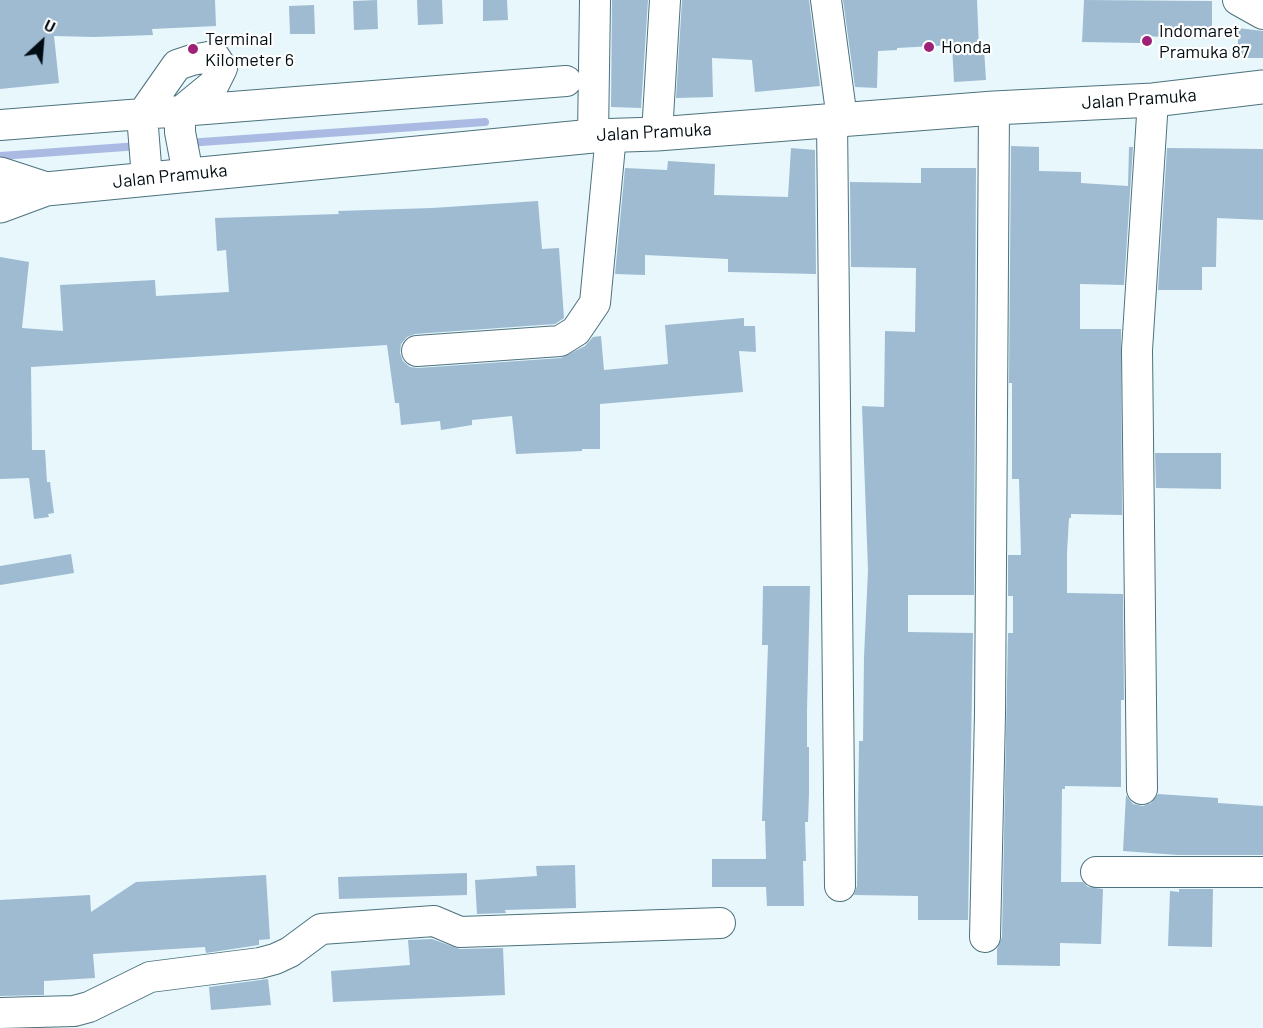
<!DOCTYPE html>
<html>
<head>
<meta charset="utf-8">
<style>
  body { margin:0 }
  #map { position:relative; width:1263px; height:1028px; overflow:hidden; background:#e7f7fc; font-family:Barlow,sans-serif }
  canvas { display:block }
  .north { position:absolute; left:12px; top:12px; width:60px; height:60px; -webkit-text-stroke:4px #fff; paint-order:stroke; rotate:26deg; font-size:16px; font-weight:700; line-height:24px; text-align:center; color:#010d12 }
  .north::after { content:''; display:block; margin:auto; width:21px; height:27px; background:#010d12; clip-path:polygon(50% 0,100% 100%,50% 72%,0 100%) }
</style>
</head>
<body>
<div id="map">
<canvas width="1263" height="1028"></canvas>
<div class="north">U</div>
</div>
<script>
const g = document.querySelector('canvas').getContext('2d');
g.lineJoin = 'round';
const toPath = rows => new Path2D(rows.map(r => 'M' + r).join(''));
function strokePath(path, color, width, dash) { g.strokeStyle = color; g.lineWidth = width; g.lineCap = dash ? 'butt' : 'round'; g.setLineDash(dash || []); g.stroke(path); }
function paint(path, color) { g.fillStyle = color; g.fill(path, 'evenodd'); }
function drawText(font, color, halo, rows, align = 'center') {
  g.font = font + ' Barlow,sans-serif'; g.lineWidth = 4.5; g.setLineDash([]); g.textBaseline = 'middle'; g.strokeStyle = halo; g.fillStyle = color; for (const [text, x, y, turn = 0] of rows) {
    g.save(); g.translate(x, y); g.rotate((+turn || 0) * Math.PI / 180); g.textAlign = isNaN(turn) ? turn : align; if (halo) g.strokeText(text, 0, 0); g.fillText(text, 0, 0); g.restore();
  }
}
const stream = toPath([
  [187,143,485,122],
  [0,156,139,146]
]);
const building = toPath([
  [0,0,215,0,216,26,152,29,153,35,94,37,54,36,59,83,0,89],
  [377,0,378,29,354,30,353,1],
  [417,0,442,0,443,24,418,25],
  [483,0,507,0,508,20,483,21],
  [612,0,648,0,641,108,611,107],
  [682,0,809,0,820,86,755,92,752,60,712,58,713,97,676,98],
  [843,0,977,0,979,49,984,49,986,80,954,82,952,45,897,48,897,50,878,51,877,88,855,87],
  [1084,0,1212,1,1212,39,1141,36,1141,43,1082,42],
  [314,5,315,34,290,34,289,6],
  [1238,28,1263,31,1263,58,1238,58],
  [1011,146,1039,147,1039,171,1081,172,1081,183,1128,186,1129,147,1133,147,1124,285,1080,284,1080,329,1121,329,1122,515,1071,514,1071,518,1069,518,1067,553,1067,593,1123,594,1124,700,1121,700,1121,787,1065,786,1065,789,1062,789,1061,882,1083,882,1088,887,1103,889,1101,944,1060,943,1060,966,997,965,997,949,1002,937,1008,633,1013,633,1013,596,1008,596,1008,555,1021,555,1019,479,1012,479,1012,383,1009,383],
  [791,148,815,150,816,274,728,272,728,259,645,255,645,275,615,274,625,168,667,170,668,161,715,164,714,195,788,197],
  [1167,148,1263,149,1263,220,1217,218,1216,267,1202,267,1202,290,1158,290],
  [921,168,976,168,974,595,908,595,908,632,973,633,968,920,918,920,918,896,854,895,857,886,859,741,863,741,864,657,868,570,862,406,884,407,885,331,915,332,916,268,851,267,850,182,921,183],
  [538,201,542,249,559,248,564,318,555,324,415,334,407,337,401,344,400,353,403,361,410,367,418,368,561,358,585,346,593,337,601,336,604,370,668,364,665,325,744,318,744,326,755,326,756,352,739,351,743,392,600,404,600,449,582,449,582,451,516,454,512,416,472,420,472,425,441,430,440,421,401,425,399,403,395,403,387,345,31,367,32,450,45,450,47,482,50,482,54,513,48,514,49,517,34,519,29,478,0,479,0,257,29,262,22,328,63,331,60,285,155,280,156,296,229,292,226,250,217,251,215,218,339,214,338,211,432,208],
  [1155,453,1221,453,1221,489,1156,488],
  [71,554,74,573,0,585,0,566],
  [763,586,810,586,807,711,807,747,809,747,809,793,808,822,805,822,806,861,803,861,804,906,767,906,766,887,712,887,712,859,766,859,765,821,762,821,768,645,762,645],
  [1158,794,1218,798,1218,803,1263,806,1263,855,1178,855,1123,851,1126,795,1133,804,1143,806,1151,803],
  [575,865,576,908,505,910,506,913,477,914,475,880,537,876,536,866],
  [467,873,467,895,339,899,338,877],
  [266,875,270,939,259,940,259,945,206,953,205,947,93,954,95,978,44,981,44,995,0,996,0,900,90,895,91,912,136,882],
  [1179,889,1213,889,1212,947,1168,946,1170,891,1179,892],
  [432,939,460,949,503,948,505,995,333,1002,331,971,410,965,408,940],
  [268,979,271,1005,211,1010,209,987]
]);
const minor = toPath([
  [826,0,842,119],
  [1238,0,1263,14],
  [832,120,840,886],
  [0,125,566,81],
  [657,134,665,0],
  [593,136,595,0],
  [147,178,142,115,177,65,192,60,214,56,222,68,214,84,180,112,180,132,188,174],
  [417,351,560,341,576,331,595,303,611,135],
  [1142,789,1137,350,1153,100],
  [1096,872,1263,872],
  [985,937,990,714,994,108],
  [0,1013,74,1011,89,1007,150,977,260,963,275,959,290,952,321,929,434,921,460,932,720,923]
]);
const major = toPath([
  [0,174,46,189],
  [0,206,46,189,593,136,657,134,994,108,1153,100,1263,87]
]);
const markers = [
  [1147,41,6,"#9d2177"],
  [929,47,6,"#9d2177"],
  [193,49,6,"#9d2177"]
];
const poiNames = [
  ["Indomaret",1159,31],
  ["Pramuka 87",1159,52],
  ["Terminal",205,39],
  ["Kilometer 6",205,60],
  ["Honda",941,47]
];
const streetNames = [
  ["Jalan Pramuka",1139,99,-4],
  ["Jalan Pramuka",654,132,-3],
  ["Jalan Pramuka",170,176,-6]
];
strokePath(stream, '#abbae2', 8);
paint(building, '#9ebbd2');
strokePath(minor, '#4c727d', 32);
strokePath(major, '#4c727d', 35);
strokePath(minor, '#fff', 30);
strokePath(major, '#fff', 33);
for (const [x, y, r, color] of markers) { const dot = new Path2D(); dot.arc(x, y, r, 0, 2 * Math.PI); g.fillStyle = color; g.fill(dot); strokePath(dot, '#fff', 2); }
drawText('18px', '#010d12', '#fff', poiNames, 'left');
drawText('18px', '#010d12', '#fff', streetNames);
</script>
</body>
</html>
